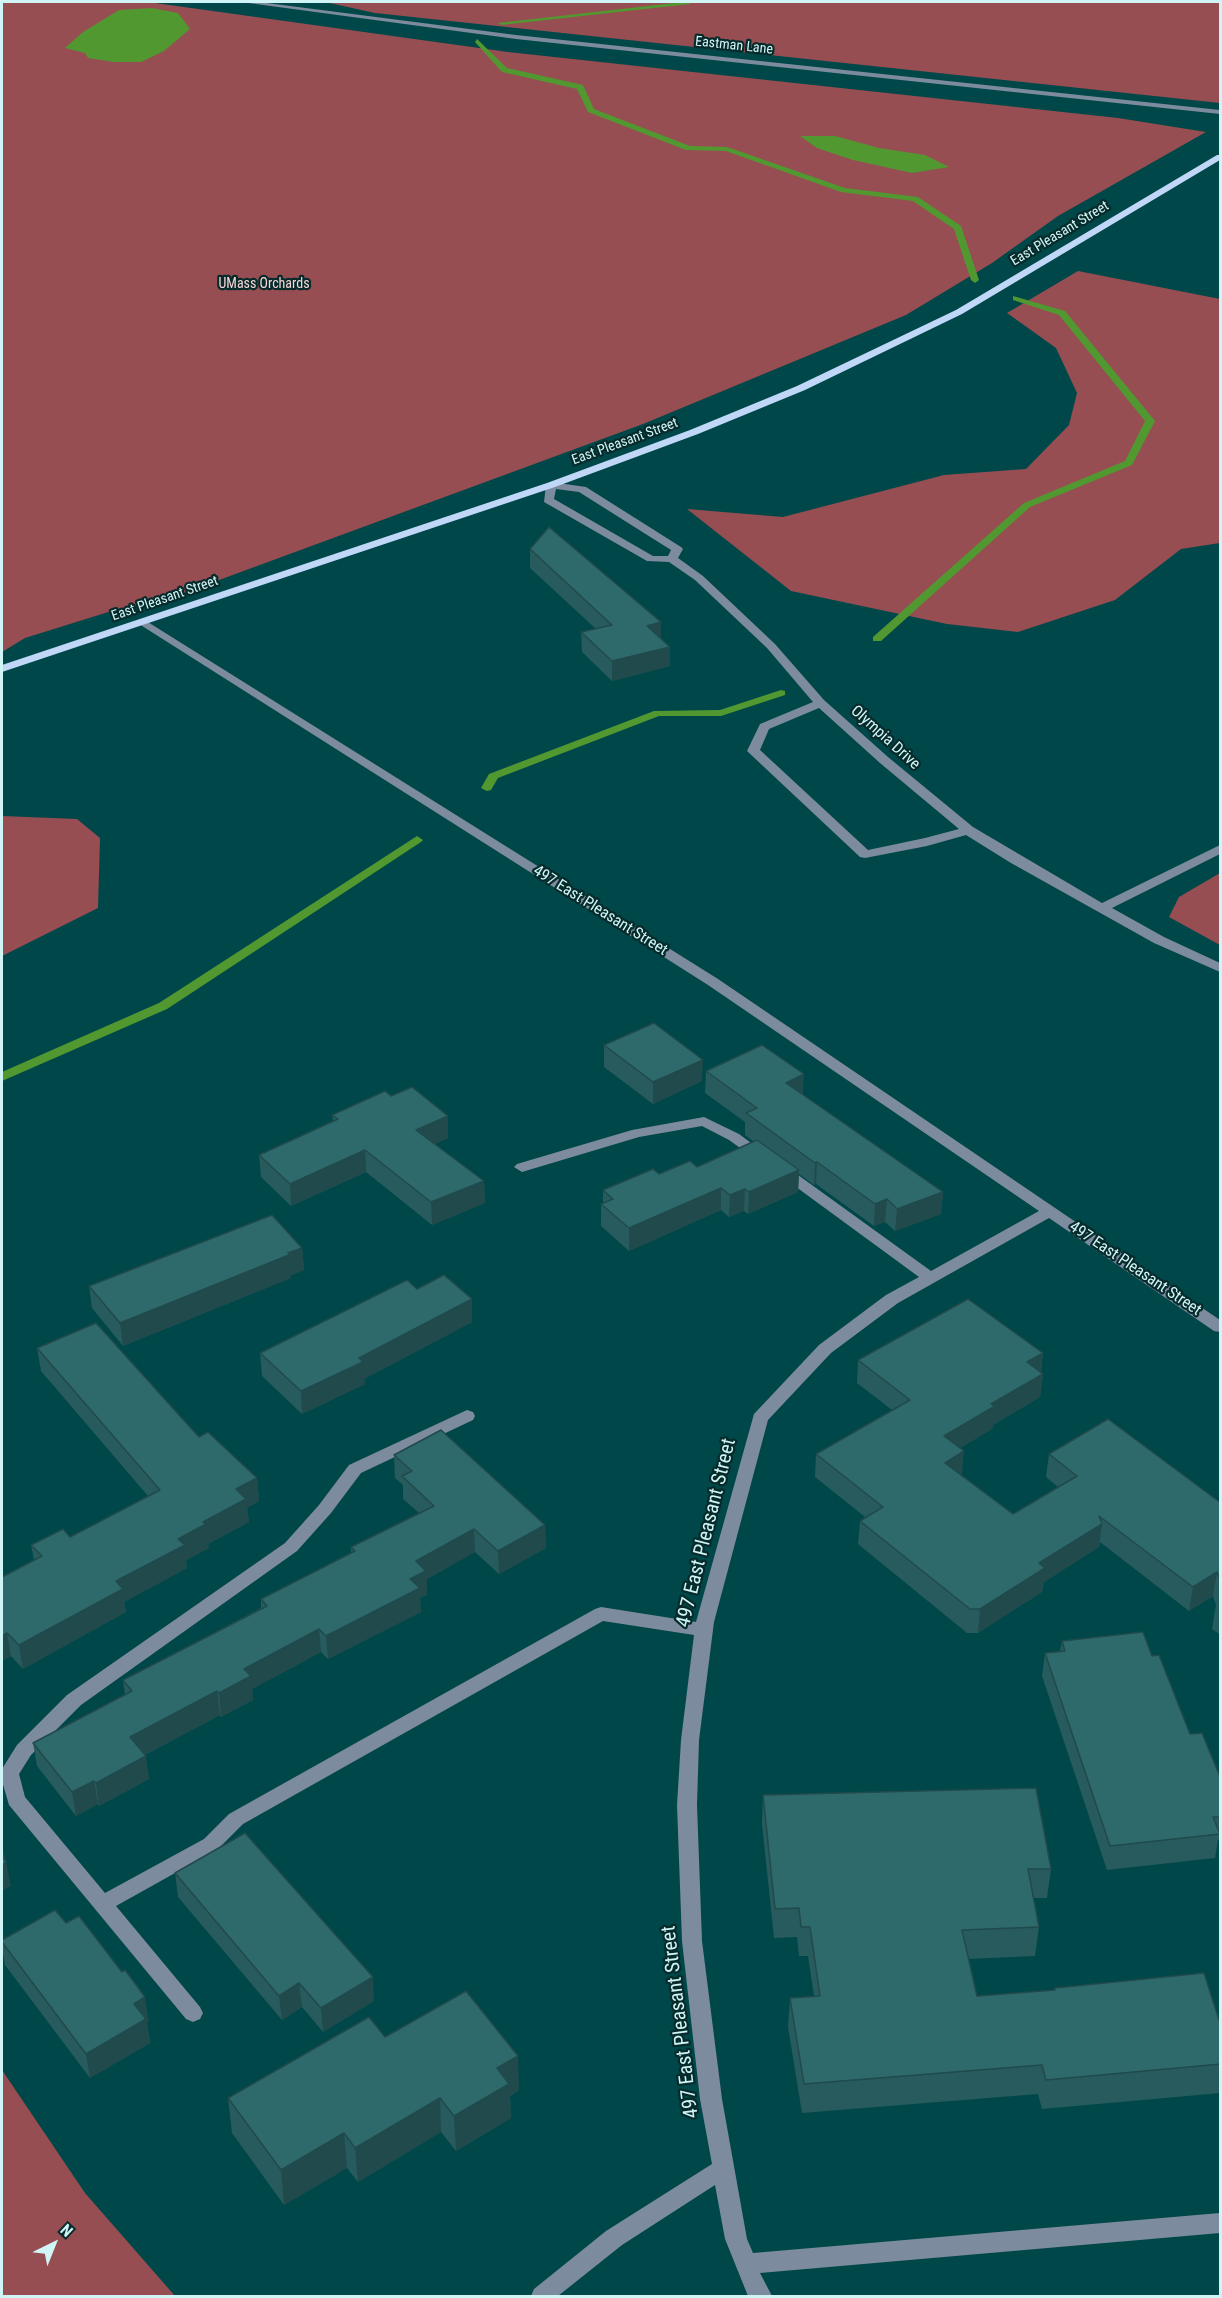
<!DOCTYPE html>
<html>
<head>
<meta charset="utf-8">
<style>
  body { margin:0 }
  #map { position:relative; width:1222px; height:2298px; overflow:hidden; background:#004749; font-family:"Roboto Condensed",sans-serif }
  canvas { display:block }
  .frame { position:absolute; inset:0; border:3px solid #d0f5f6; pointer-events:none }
  .north { position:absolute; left:24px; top:2214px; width:60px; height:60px; -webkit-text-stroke:4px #072a2b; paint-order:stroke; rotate:43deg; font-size:16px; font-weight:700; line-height:24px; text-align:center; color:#d0f5f6 }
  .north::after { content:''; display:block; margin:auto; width:21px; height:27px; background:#d0f5f6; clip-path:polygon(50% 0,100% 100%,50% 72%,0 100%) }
</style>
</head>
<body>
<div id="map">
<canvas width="1222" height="2298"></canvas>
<div class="frame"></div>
<div class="north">N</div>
</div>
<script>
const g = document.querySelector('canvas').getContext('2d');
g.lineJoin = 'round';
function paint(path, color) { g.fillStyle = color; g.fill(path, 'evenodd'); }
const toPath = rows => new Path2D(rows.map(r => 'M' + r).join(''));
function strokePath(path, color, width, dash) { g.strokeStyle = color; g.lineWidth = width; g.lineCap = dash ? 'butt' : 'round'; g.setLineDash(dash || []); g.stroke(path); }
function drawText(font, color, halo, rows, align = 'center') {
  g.font = font + ' "Roboto Condensed",sans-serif'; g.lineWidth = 4.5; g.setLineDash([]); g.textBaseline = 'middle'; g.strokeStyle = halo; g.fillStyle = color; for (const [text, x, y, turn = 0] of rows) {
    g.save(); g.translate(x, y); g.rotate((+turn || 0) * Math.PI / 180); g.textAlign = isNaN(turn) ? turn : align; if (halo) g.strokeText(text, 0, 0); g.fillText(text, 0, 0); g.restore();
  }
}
const green = toPath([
  [2,2,148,2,508,52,1118,118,1206,132,1058,216,992,263,906,315,643,424,181,594,154,603,118,609,25,638,2,652],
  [325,2,1220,2,1220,103,375,13],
  [1078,271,1220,299,1220,543,1181,549,1115,600,1018,632,947,624,791,591,687,509,783,517,944,475,1026,469,1069,425,1077,393,1056,348,1007,313],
  [2,816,77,819,100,838,98,908,2,956],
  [1220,873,1220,945,1169,917,1179,897],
  [2,2070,85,2193,175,2296,2,2296]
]);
const water = toPath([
  [152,8,178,13,190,29,164,51,141,62,114,62,88,58,85,53,65,48,83,32,119,10],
  [800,136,835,136,879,148,925,155,949,167,912,173,853,160,817,148]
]);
const stream = toPath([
  [683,2,689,2,690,4,501,25,498,23,683,2],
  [477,39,507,68,583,85,594,109,690,146,727,147,845,188,918,197,961,226,979,280,975,283,971,280,954,229,913,201,841,192,726,151,686,150,588,112,577,89,502,72,475,42,477,39],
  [1013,296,1065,311,1155,421,1132,465,1030,507,881,641,873,641,873,637,1024,503,1125,461,1145,421,1059,315,1013,300,1013,296],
  [781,690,785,691,785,695,721,716,659,716,498,778,491,790,487,791,481,788,489,774,654,711,720,710,781,690],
  [417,836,423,840,421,842,167,1009,2,1081,2,1072,159,1003,417,836]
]);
const minor = toPath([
  [241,2,259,2,516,35,1220,110,1220,114,516,39,241,2],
  [551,482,586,487,681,547,683,549,678,558,703,576,775,644,824,700,888,757,973,827,1102,903,1220,845,1220,854,1112,908,1164,937,1220,963,1220,972,1154,943,1011,863,966,835,927,846,865,858,860,857,747,751,760,724,813,702,767,648,695,580,669,562,647,561,544,502,546,485,551,482],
  [556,489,579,492,671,550,668,556,653,556,554,499,556,489],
  [819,708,880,763,959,829,925,838,868,850,760,750,769,729,819,708],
  [143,619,718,979,1220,1320,1220,1332,1214,1331,1049,1218,898,1303,831,1353,768,1420,714,1622,699,1740,697,1805,702,1941,722,2099,747,2239,753,2253,1220,2213,1220,2233,760,2273,772,2296,748,2296,725,2239,715,2185,622,2245,558,2296,531,2296,534,2289,606,2231,712,2164,700,2099,682,1941,677,1805,681,1740,694,1635,603,1621,243,1824,218,1849,116,1906,200,2007,203,2013,200,2019,193,2022,186,2019,9,1805,2,1781,2,1769,17,1745,67,1695,285,1543,319,1505,349,1465,467,1410,473,1412,475,1416,473,1420,361,1473,331,1513,297,1551,81,1705,31,1755,19,1774,25,1797,105,1893,204,1839,229,1814,595,1609,601,1607,696,1622,754,1414,819,1345,886,1295,919,1277,777,1173,774,1170,777,1167,787,1167,931,1271,1039,1211,708,985,139,624,139,620,143,619],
  [704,1117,739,1134,770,1157,762,1162,757,1160,729,1140,702,1126,639,1137,522,1172,514,1167,517,1164,632,1130,704,1117]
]);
const major = toPath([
  [1217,155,1220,155,1220,160,962,314,805,390,698,434,555,487,2,672,2,665,547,483,690,430,797,386,956,310,1217,155]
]);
const wall = toPath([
  [530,549,661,622,661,638,670,647,670,666,612,681,582,652,581,632,596,629,530,568],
  [604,1045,702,1081,653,1104,604,1067],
  [706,1071,803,1095,943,1192,941,1214,895,1231,885,1222,874,1226,816,1184,814,1185,799,1174,798,1192,748,1214,744,1211,729,1217,721,1210,629,1251,601,1226,601,1204,603,1203,603,1190,659,1174,697,1167,754,1142,745,1135,745,1122,705,1093],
  [332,1115,448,1138,435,1144,484,1181,485,1203,432,1225,366,1172,291,1206,261,1177,259,1155,333,1121],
  [302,1248,304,1270,291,1275,291,1278,123,1346,92,1308,89,1286],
  [472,1299,472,1322,364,1379,365,1384,302,1414,262,1376,260,1353],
  [37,1348,199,1437,257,1478,259,1501,247,1508,249,1522,208,1544,209,1548,186,1560,187,1568,124,1602,126,1612,23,1669,11,1656,2,1661,2,1577,34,1560,31,1545,70,1537,148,1496,41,1371],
  [1043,1353,1041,1372,1043,1374,1040,1397,993,1425,992,1429,960,1448,961,1475,1013,1514,1058,1487,1046,1477,1049,1454,1221,1503,1221,1635,1212,1629,1216,1605,1213,1596,1189,1611,1100,1542,1099,1547,1044,1582,1042,1592,978,1633,967,1633,858,1544,860,1521,865,1517,815,1477,816,1454,892,1410,857,1383,858,1360],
  [394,1455,545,1525,546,1548,499,1574,475,1552,427,1579,427,1595,420,1598,421,1612,328,1659,321,1652,252,1689,253,1700,221,1717,220,1715,145,1755,149,1779,99,1806,98,1804,76,1816,37,1766,33,1743,125,1695,123,1680,261,1608,261,1599,351,1553,351,1547,419,1513,403,1499,403,1485,395,1478],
  [1062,1641,1152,1656,1190,1734,1221,1779,1221,1840,1218,1840,1215,1858,1107,1870,1042,1676,1045,1653,1060,1651],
  [763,1795,1051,1869,1047,1898,1033,1898,1039,1927,1035,1956,968,1959,977,1996,1055,1990,1055,1988,1221,2026,1221,2093,1042,2109,1038,2094,802,2113,788,2027,790,1998,814,1996,808,1956,799,1956,797,1937,774,1938,762,1824],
  [175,1873,374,2001,323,2032,302,2007,282,2020,178,1897],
  [2,1940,149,2021,147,2022,150,2043,90,2078,5,1965,2,1947],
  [385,2037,519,2090,510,2096,511,2118,456,2151,441,2132,358,2182,347,2168,284,2205,232,2133,228,2098]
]);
const shadedWall = toPath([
  [661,622,661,642,647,626],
  [670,647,670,666,612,681,612,661],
  [703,1060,702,1081,653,1104,653,1082],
  [804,1074,803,1096,786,1083],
  [448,1116,448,1138,417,1152,416,1130],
  [365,1150,366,1172,291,1206,290,1184],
  [817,1162,816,1184,814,1185,815,1163],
  [799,1170,798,1192,748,1214,749,1192],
  [484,1181,485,1203,432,1225,431,1202],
  [721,1188,721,1210,629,1251,629,1228],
  [745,1189,744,1211,729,1217,730,1195],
  [943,1192,941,1214,895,1231,897,1209],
  [887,1199,885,1222,874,1226,875,1204],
  [302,1248,304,1270,291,1275,291,1278,123,1346,120,1323],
  [472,1299,472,1322,364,1379,365,1384,302,1414,301,1391,359,1358],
  [1043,1353,1040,1375,1043,1374,1040,1397,993,1425,992,1429,942,1459,944,1436,991,1404,1027,1362],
  [964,1451,962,1474,943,1486,945,1463],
  [257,1478,259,1501,247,1508,249,1522,208,1544,209,1548,186,1560,187,1568,124,1602,126,1612,23,1669,19,1645,203,1522,236,1489],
  [1102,1524,1099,1547,1044,1582,1042,1592,978,1633,980,1609,1039,1563],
  [545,1525,546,1548,499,1574,498,1551],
  [474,1529,475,1552,427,1579,427,1595,420,1598,421,1612,328,1659,326,1636,410,1579,416,1561],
  [1217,1572,1213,1596,1189,1611,1193,1587],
  [319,1629,321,1652,252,1689,253,1700,221,1717,219,1693,244,1669],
  [7,1633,11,1656,2,1661,2,1636],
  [217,1691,220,1715,133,1761,130,1737],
  [146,1756,149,1779,99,1806,96,1783],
  [94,1781,98,1804,76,1816,72,1792],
  [2,1843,11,1886,2,1891],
  [373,1977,374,2001,323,2032,321,2008],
  [299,1983,302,2007,282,2020,279,1996],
  [145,1997,149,2021,147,2022,150,2043,90,2078,86,2054,134,2004],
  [518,2056,519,2090,510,2096,511,2118,456,2151,454,2116,497,2068],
  [440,2098,441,2132,358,2182,355,2148],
  [344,2133,347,2168,284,2205,281,2170]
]);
const building = toPath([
  [549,527,661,622,647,626,670,647,612,661,581,632,612,625,530,549,549,527],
  [654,1023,703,1060,653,1082,604,1045,654,1023],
  [762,1045,804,1074,786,1083,943,1192,897,1209,887,1199,875,1204,817,1162,815,1163,746,1113,757,1108,706,1071,762,1045],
  [412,1087,448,1116,416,1130,484,1181,431,1202,365,1150,290,1184,259,1155,338,1119,332,1115,385,1091,391,1096,412,1087],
  [757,1140,799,1170,749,1192,745,1189,730,1195,721,1188,629,1228,601,1204,613,1199,603,1190,653,1169,659,1174,690,1161,697,1167,757,1140],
  [272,1215,302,1248,288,1253,289,1255,120,1323,89,1286,272,1215],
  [444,1275,472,1299,359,1358,363,1362,301,1391,260,1353,407,1280,417,1289,444,1275],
  [968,1299,1043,1353,1027,1362,1043,1374,991,1404,995,1406,944,1436,964,1451,945,1463,1013,1514,1077,1476,1049,1454,1108,1419,1221,1503,1221,1582,1217,1572,1193,1587,1099,1516,1102,1524,1039,1563,1045,1568,980,1609,970,1609,860,1521,883,1507,816,1454,910,1400,858,1360,968,1299],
  [96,1323,199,1437,208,1432,257,1478,236,1489,246,1499,203,1522,206,1524,178,1539,185,1545,116,1581,123,1589,19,1645,7,1633,2,1636,2,1577,42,1556,31,1545,63,1529,70,1537,160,1490,37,1348,96,1323],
  [441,1430,545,1525,498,1551,474,1529,416,1561,426,1571,410,1579,420,1588,326,1636,319,1629,244,1669,251,1676,219,1693,217,1691,130,1737,146,1756,96,1783,94,1781,72,1792,33,1743,132,1691,123,1680,267,1606,261,1599,355,1551,351,1547,434,1506,402,1476,412,1471,394,1455,441,1430],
  [1143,1632,1152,1656,1159,1655,1190,1734,1202,1733,1221,1779,1221,1817,1213,1817,1220,1834,1110,1846,1045,1653,1065,1651,1062,1641,1143,1632],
  [1036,1788,1051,1869,1028,1869,1039,1927,962,1930,977,1996,1055,1990,1055,1988,1204,1973,1221,2026,1221,2064,1046,2080,1042,2065,804,2084,790,1998,820,1996,810,1927,801,1927,799,1908,775,1909,763,1795,1036,1788],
  [245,1833,373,1977,321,2008,299,1983,279,1996,175,1873,245,1833],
  [2,1856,6,1862,2,1865,2,1856],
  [55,1910,66,1923,79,1916,122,1972,125,1970,145,1997,134,2004,146,2019,86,2054,2,1942,2,1940,55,1910],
  [466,1991,518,2056,497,2068,509,2084,454,2116,440,2098,355,2148,344,2133,281,2170,228,2098,369,2017,385,2037,466,1991]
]);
const farStreetnames = [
  ["Eastman Lane",734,46,6],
  ["East Pleasant Street",1060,234,-31],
  ["East Pleasant Street",625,442,-20],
  ["East Pleasant Street",165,599,-19]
];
const farParknames = [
  ["UMass Orchards",264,284]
];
const streetNames = [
  ["Olympia Drive",885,738,42],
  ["497 East Pleasant Street",600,911,32],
  ["497 East Pleasant Street",1135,1269,34]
];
const nearStreetnames = [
  ["497 East Pleasant Street",707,1533,-76],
  ["497 East Pleasant Street",681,2022,-97]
];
paint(green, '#964e52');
paint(water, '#519831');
paint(stream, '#519831');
paint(minor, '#7d8b9f');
paint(major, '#c0d7f8');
paint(wall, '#285b5d');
paint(shadedWall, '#204a4c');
paint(building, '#2e6a6c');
strokePath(building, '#204a4c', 1.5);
drawText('14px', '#d0f5f6', '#072a2b', farStreetnames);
drawText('14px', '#f7d6d6', '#072a2b', farParknames);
drawText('16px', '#d0f5f6', '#072a2b', streetNames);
drawText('20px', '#d0f5f6', '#072a2b', nearStreetnames);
</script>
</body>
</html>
